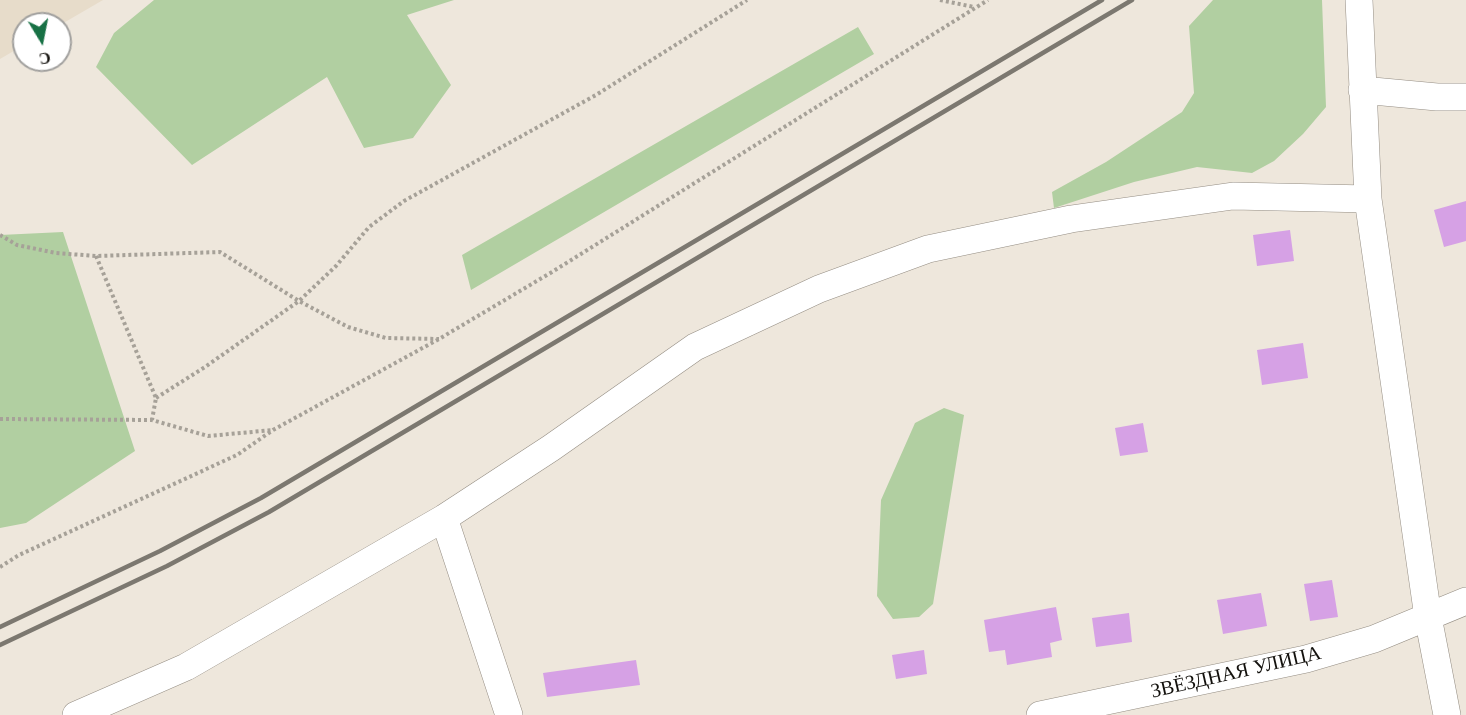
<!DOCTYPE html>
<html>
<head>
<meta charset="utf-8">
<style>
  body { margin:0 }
  #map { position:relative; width:1466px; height:715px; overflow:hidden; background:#eee7dc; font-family:Georgia,serif }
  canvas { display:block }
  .north { position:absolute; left:12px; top:12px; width:60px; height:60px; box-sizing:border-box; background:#fff; border:2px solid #a1a09e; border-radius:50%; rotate:170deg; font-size:16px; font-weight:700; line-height:24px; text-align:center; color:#13110d }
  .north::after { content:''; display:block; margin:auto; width:21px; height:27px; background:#187145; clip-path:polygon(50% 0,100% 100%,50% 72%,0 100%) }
</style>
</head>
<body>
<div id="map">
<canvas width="1466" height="715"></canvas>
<div class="north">С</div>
</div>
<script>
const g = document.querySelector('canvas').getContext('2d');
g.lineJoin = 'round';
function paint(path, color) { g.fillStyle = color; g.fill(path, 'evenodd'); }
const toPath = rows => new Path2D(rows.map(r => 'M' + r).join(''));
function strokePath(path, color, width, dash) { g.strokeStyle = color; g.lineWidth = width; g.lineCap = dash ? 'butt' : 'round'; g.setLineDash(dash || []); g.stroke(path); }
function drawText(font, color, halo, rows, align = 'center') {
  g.font = font + ' Georgia,serif'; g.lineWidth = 6; g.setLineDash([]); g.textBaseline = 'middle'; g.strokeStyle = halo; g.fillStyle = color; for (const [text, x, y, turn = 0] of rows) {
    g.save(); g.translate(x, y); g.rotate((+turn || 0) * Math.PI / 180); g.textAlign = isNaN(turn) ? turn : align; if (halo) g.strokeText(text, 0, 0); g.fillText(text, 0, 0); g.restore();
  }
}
const built = toPath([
  [0,0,103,0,60,25,24,24,24,45,0,59]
]);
const green = toPath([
  [154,0,454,0,407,15,451,85,413,138,364,148,327,77,192,165,96,67,114,33],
  [1213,0,1322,0,1326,107,1303,134,1274,161,1252,173,1197,167,1134,182,1054,208,1052,192,1106,162,1182,112,1194,93,1189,26],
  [858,27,874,54,471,290,462,255],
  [63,232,135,451,26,523,0,528,0,235],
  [944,408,964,415,933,604,919,617,893,619,877,596,881,500,915,423]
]);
const building = toPath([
  [1466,201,1466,241,1444,247,1434,210],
  [1290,230,1294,261,1257,266,1253,235],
  [1303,343,1308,378,1262,385,1257,350],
  [1143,423,1148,452,1120,456,1115,428],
  [1332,580,1338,617,1310,621,1304,584],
  [1261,593,1267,626,1223,634,1217,600],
  [1056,607,1062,640,1050,643,1052,657,1007,665,1005,650,989,652,984,620],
  [1129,613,1132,642,1096,647,1092,618],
  [924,650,927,674,896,679,892,655],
  [636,660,640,685,547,697,543,673]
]);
const path = toPath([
  [940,0,974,7],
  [0,235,17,245,56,253,96,256,220,252,299,301,348,327,386,338,439,339],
  [96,256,156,398,152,420],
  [156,398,205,367,299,301,336,266,369,227,404,201,596,95,747,0],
  [0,419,152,420,208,436,273,430],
  [0,567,19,555,237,455,273,430,439,339,552,272,988,0]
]);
const minor = toPath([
  [1359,0,1368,199,1428,617,1447,715],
  [1362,90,1437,97,1466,97],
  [444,518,509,715],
  [76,715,186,667,444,518,551,448,695,347,819,289,928,249,1071,219,1233,196,1368,199],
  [1040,715,1306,659,1374,639,1466,601]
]);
const rail = toPath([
  [0,627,160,551,261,498,1102,0],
  [0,645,167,566,269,512,1132,0]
]);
const streetNames = [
  ["ЗВЁЗДНАЯ УЛИЦА",1236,673,-13]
];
paint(built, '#e7dcca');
paint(green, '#b1cfa1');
paint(building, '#d6a1e5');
strokePath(minor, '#948d83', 28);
strokePath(path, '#a6a198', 4, [3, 3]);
strokePath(minor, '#fff', 27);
strokePath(rail, '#7c7870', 4.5);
drawText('20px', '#13110d', '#fff', streetNames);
</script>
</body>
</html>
